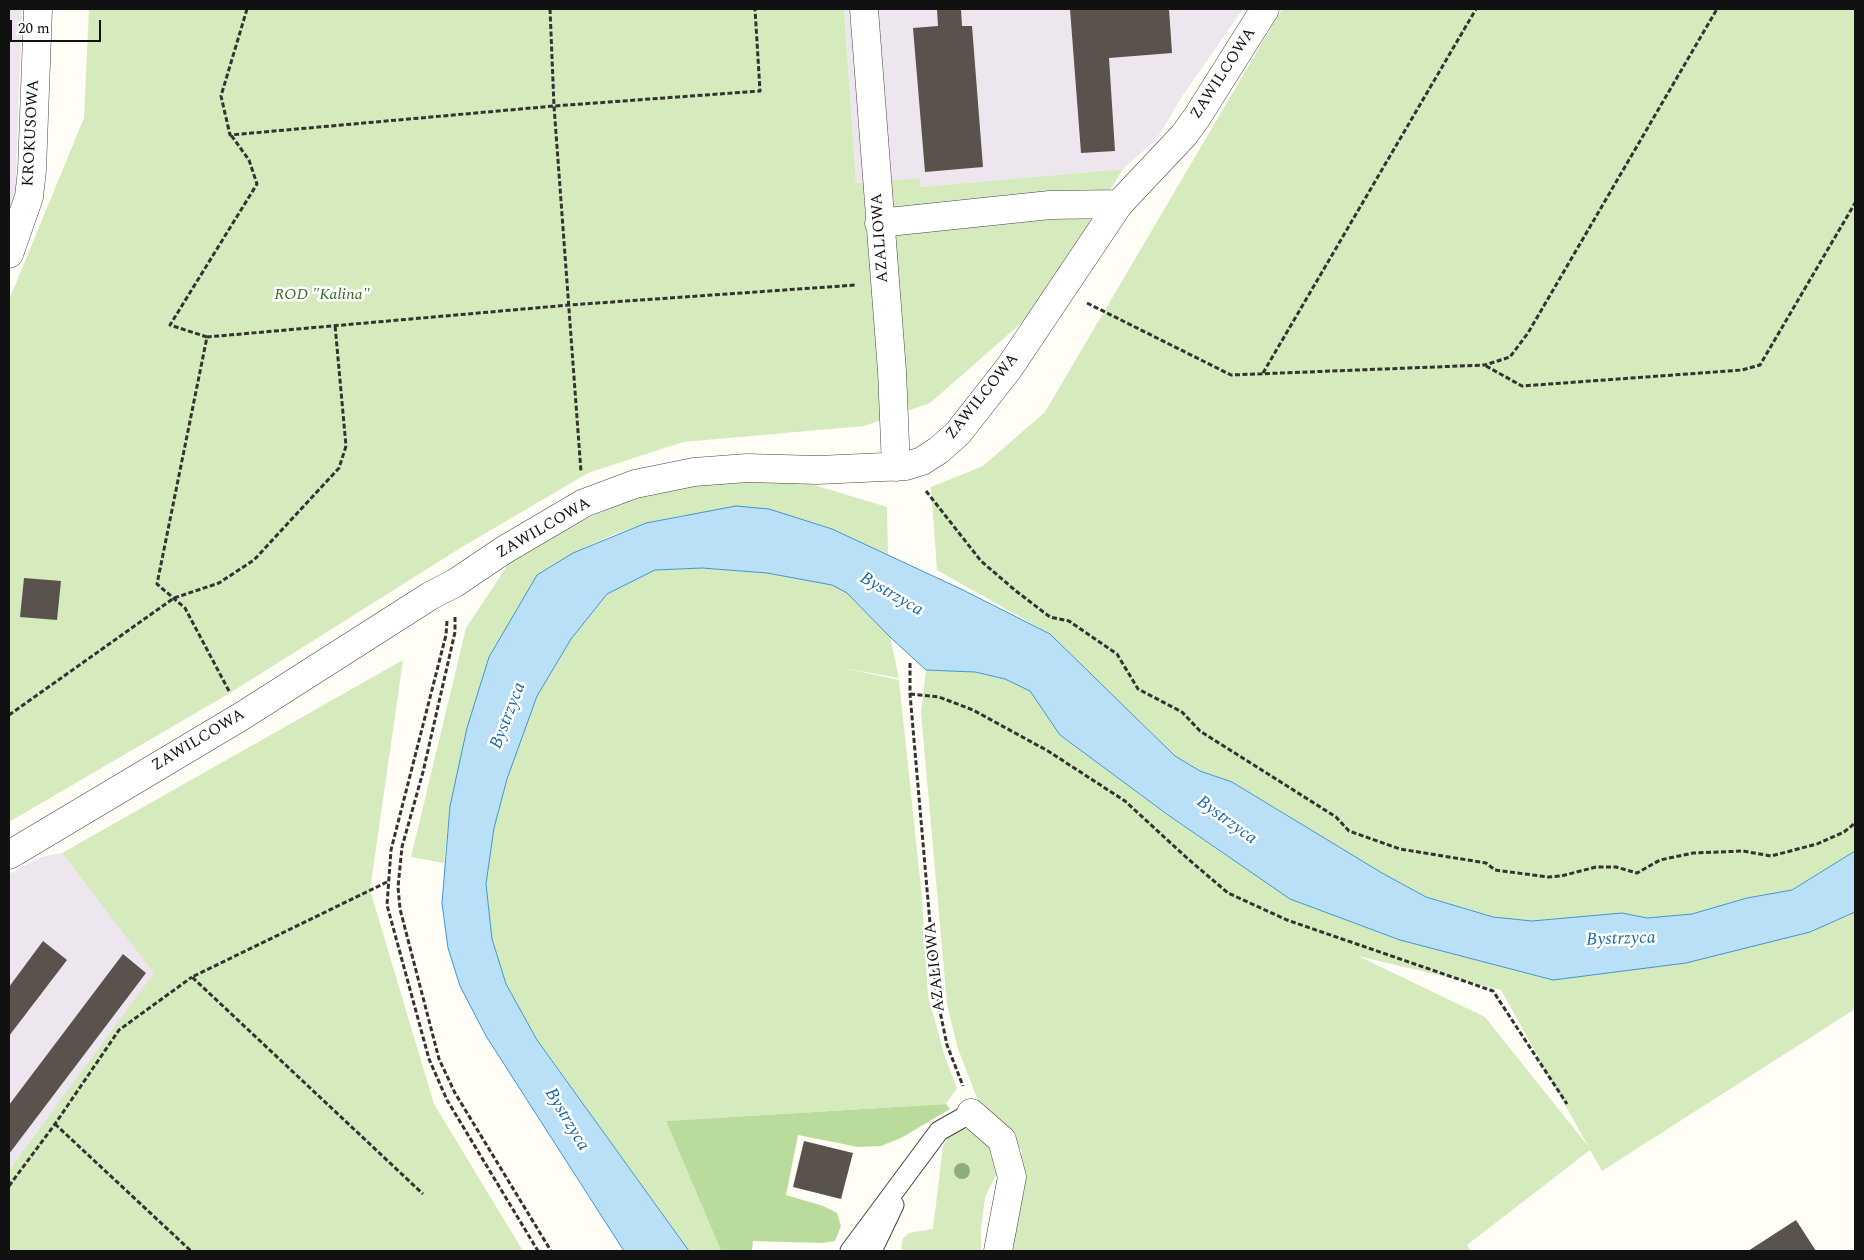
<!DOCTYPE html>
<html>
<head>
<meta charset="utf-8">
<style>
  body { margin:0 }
  #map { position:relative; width:1864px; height:1260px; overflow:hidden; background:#fffdf5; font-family:Spectral,serif }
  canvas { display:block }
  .frame { position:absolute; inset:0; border:10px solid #111; pointer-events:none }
  .scale { position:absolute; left:10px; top:20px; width:91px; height:22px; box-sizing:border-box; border:2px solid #111; border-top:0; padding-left:6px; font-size:15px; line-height:18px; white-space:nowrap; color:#111; -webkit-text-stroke:4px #fff; paint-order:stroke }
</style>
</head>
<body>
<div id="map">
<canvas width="1864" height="1260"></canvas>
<div class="frame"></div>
<div class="scale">20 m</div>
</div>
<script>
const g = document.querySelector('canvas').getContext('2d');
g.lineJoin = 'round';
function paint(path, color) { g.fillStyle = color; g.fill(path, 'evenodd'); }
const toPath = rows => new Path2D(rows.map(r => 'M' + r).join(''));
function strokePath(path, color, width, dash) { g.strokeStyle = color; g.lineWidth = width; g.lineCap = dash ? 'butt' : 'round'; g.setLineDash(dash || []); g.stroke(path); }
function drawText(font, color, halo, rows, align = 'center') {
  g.font = font + ' Spectral,serif'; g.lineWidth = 5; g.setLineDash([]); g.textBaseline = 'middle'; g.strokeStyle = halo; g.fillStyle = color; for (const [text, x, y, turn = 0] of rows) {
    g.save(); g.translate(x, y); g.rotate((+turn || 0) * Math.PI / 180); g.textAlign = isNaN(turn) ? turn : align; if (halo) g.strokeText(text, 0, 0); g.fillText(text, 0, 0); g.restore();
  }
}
const industrial = toPath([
  [9,9,22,9,15,202,9,212],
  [844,9,1243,9,1181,98,1157,139,1123,169,921,187,918,178,856,183],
  [62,853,155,973,9,1170,9,874,41,857]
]);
const green = toPath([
  [89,9,844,9,856,183,919,178,921,187,1123,169,1035,311,930,403,864,426,683,442,588,473,462,547,230,693,9,822,9,300,84,118],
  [1282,9,1855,9,1855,851,1846,857,1792,890,1747,898,1692,914,1647,918,1622,913,1532,921,1493,917,1426,897,1382,873,1233,782,1200,771,1175,756,1050,634,937,570,931,487,983,466,1045,412],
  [765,478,811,484,887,507,888,555,832,529,684,515,646,523,610,536,573,553,537,575,450,806,444,863,411,857,466,628,509,563,562,529,635,498,677,487],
  [702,568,767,573,832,585,848,593,890,637,899,678,843,668,899,680,922,898,928,995,945,1057,957,1088,946,1104,666,1121,721,1251,689,1251,537,1040,506,984,492,939,486,884,494,828,507,778,537,696,571,639,607,594,655,570],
  [403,660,370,890,434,1104,523,1251,9,1251,9,1170,154,973,62,853],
  [926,670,975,672,1005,679,1031,691,1060,735,1167,815,1290,899,1400,940,1553,980,1810,932,1855,912,1855,1009,1602,1171,1590,1150,1467,1245,1471,1251,1000,1251,1022,1151,983,1114,957,1046,947,1004,921,713],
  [1358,956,1501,990,1588,1146,1485,1017],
  [961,1129,970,1129,988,1136,997,1173,985,1197,981,1229,981,1251,901,1251,903,1238,909,1233,933,1229,943,1146,951,1133]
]);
const forest = toPath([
  [946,1104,950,1109,901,1138,881,1146,858,1147,798,1135,786,1195,823,1206,837,1213,841,1226,835,1241,822,1243,753,1241,752,1251,721,1251,666,1121]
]);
const water = toPath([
  [736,506,769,509,832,529,961,589,1050,634,1175,756,1200,771,1232,782,1382,873,1426,897,1493,917,1532,921,1622,913,1647,918,1692,914,1747,898,1792,890,1855,851,1855,912,1810,932,1686,963,1553,980,1400,940,1290,899,1168,815,1060,735,1030,691,1005,679,975,672,926,670,890,637,847,593,832,585,767,573,702,568,655,570,607,594,571,639,537,696,507,779,494,828,486,884,492,939,506,984,537,1040,689,1251,624,1251,486,1036,460,986,448,948,442,903,450,806,467,728,489,657,537,575,573,553,646,523,736,506]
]);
const building = toPath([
  [937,9,961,9,962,26,972,26,983,167,925,172,913,28,938,26],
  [1070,9,1169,9,1172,53,1109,58,1115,151,1081,153],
  [24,578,61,581,57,620,20,617],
  [43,941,67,960,9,1036,9,987],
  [123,954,146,973,9,1154,9,1105],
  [804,1141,853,1153,841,1199,793,1187],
  [1796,1220,1816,1251,1748,1251]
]);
const path = toPath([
  [247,9,221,96,230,135,554,106,760,91,755,9],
  [550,9,554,106,581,472],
  [1087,303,1231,375,1485,365,1510,357,1528,333,1717,9],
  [207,337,170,325,257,184,249,160,231,135],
  [1486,366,1522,386,1742,370,1760,365,1855,203],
  [1263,373,1476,9],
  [926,491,981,561,1016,591,1050,617,1069,621,1117,654,1138,689,1182,712,1200,731,1336,817,1349,831,1400,849,1486,863,1495,870,1548,877,1561,876,1596,867,1616,867,1637,873,1660,860,1693,853,1743,851,1771,856,1817,844,1844,832,1855,823],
  [455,617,455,632,423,772,402,847,398,887,400,909,439,1059,455,1093,551,1251],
  [447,621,446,635,391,850,387,905,429,1059,447,1100,538,1251],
  [910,663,910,694,936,992,947,1045,963,1086],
  [229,691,185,608,157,584,207,337,569,305,856,285],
  [910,694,939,697,973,710,1048,751,1125,801,1187,858,1228,893,1287,920,1493,991,1567,1104],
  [9,715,174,598,219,583,254,560,339,468,346,446,335,325],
  [387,882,192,977,423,1194],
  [55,1124,191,1251],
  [9,1186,55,1124,119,1030,192,977]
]);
const service = toPath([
  [850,1251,939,1131,971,1113],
  [872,1251,894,1205]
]);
const minor = toPath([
  [864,9,892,371,896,467],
  [879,223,1050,205,1119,204],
  [9,254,29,197,32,170,38,9],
  [9,855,242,716,430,596,455,583,504,550,584,503,635,484,694,472,747,468,818,470,906,466,922,461,939,450,958,433,1009,368,1119,204,1184,135,1197,117,1265,9],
  [971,1113,1002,1140,1012,1177,998,1251]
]);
const trees = [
  [962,1171]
];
const streetNames = [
  ["ZAWILCOWA",1224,74,-57],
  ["KROKUSOWA",32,133,-87],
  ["AZALIOWA",881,238,-94],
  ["ZAWILCOWA",983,397,-51],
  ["ZAWILCOWA",544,529,-30],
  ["ZAWILCOWA",199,741,-31],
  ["AZALIOWA",936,967,-96]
];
const parkNames = [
  ["ROD \"Kalina\"",322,296]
];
const waterNames = [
  ["Bystrzyca",891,595,30],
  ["Bystrzyca",509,716,-69],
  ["Bystrzyca",1226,821,36],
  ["Bystrzyca",1621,940,-2],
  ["Bystrzyca",566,1120,59]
];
paint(industrial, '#eee6ef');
paint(green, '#d5ebbd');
paint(forest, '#b9dc9c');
paint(water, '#b9e0f7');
strokePath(water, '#3f96cf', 1);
paint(building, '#5a524d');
strokePath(service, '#444', 21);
strokePath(minor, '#444', 29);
strokePath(path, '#333', 3, [5, 2.5]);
strokePath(service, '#fff', 19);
strokePath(minor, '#fff', 28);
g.fillStyle = '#8dad7f';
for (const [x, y] of trees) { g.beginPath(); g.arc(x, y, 8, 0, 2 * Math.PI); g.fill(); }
drawText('16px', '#111', '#fff', streetNames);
drawText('italic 16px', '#2f6b1f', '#fff', parkNames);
drawText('italic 18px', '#1768a6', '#fff', waterNames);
</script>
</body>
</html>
